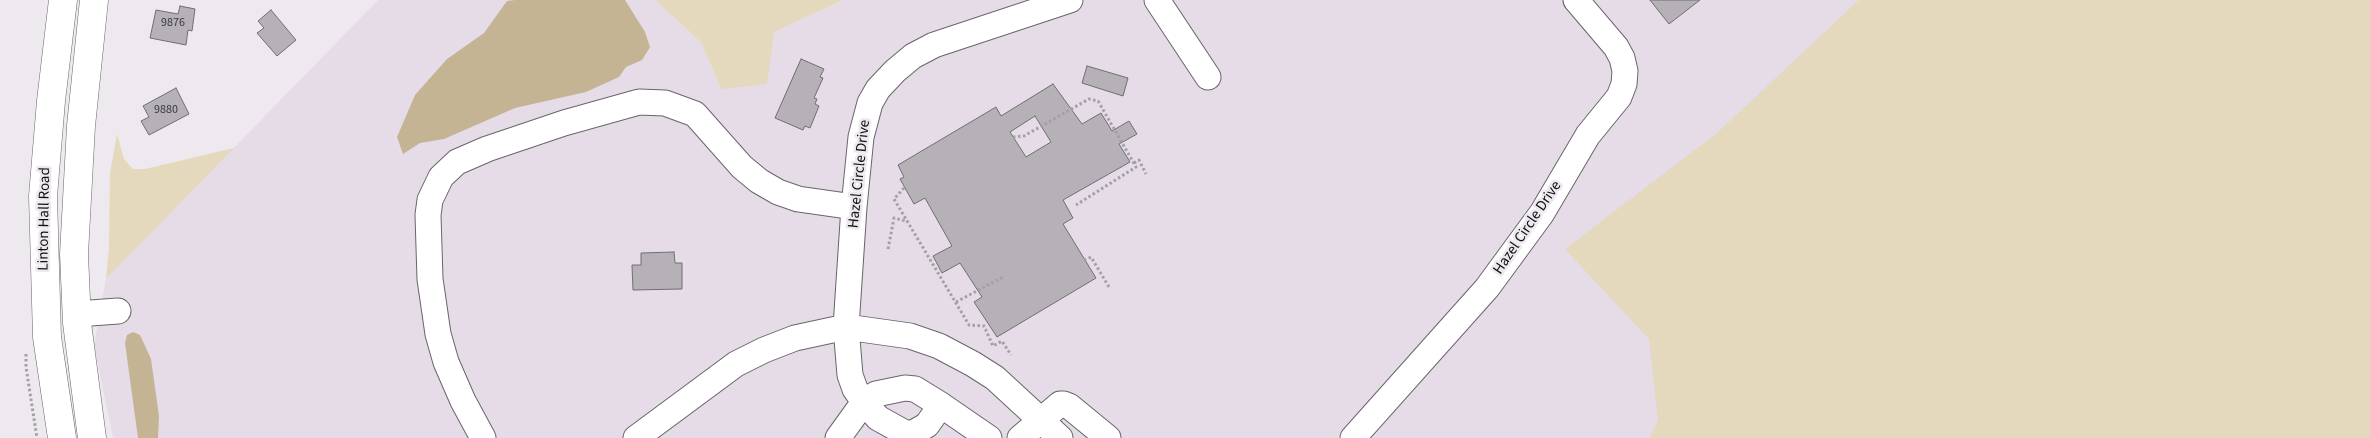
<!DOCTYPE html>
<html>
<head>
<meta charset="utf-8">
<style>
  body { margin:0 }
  canvas { display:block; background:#ede9ee }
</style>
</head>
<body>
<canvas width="2370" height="438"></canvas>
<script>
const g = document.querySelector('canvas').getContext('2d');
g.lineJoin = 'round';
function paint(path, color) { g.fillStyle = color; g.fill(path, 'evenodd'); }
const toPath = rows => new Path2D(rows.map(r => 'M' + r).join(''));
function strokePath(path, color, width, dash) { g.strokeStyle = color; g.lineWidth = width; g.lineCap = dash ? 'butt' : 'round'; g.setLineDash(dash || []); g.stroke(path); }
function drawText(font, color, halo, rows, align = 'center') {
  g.font = font + ' "Source Sans 3",sans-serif'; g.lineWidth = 5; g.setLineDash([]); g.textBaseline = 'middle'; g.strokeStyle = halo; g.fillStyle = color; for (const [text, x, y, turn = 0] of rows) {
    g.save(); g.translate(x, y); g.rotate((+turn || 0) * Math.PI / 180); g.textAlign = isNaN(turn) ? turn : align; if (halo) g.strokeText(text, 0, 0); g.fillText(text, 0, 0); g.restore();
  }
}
const built = toPath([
  [378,0,655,0,701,42,721,89,774,32,843,0,1965,0,1691,438,113,438,94,345,106,279]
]);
const green = toPath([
  [655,0,843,0,774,32,767,84,721,89,701,42],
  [1859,0,2370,0,2370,438,1650,438,1658,420,1649,339,1565,249,1716,134],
  [117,134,124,159,133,169,145,169,234,148,106,279,109,248,110,173]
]);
const water = toPath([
  [515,0,625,0,645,32,650,47,642,60,626,67,619,77,586,92,515,108,444,139,420,143,403,154,397,137,415,95,447,59,484,33,507,1],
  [133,332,140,335,151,359,159,416,158,438,138,438,125,343,127,335]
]);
const building = toPath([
  [1650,0,1700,0,1669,24,1650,0],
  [180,6,195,9,192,31,188,30,186,45,150,38,156,10,178,14,180,6],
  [271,10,296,40,277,56,257,33,264,28,258,21,271,10],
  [801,59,824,69,820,77,823,78,814,98,817,99,815,104,819,106,810,128,805,126,803,130,775,118,801,59],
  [1087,66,1128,78,1123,96,1082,83,1087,66],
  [1053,84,1082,124,1101,113,1112,131,1129,121,1137,134,1119,144,1130,162,1063,200,1073,218,1063,224,1096,278,997,337,974,302,982,297,960,263,942,273,933,256,952,246,925,198,914,204,900,179,904,177,898,165,996,107,1001,116,1053,84],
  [1035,116,1051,142,1026,157,1010,132,1035,116],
  [176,88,189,114,149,135,141,121,149,117,143,106,176,88],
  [674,252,675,263,682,263,682,289,633,290,632,265,641,265,641,253,674,252]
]);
const path = toPath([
  [1013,137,1024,136,1089,99,1098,101,1136,167,1076,205],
  [1134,163,1139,160,1146,174],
  [904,188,894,199,969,325,984,326,993,346,1002,341,1011,355],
  [888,249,894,218,906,221],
  [1084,260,1091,257,1109,287],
  [956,302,1005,276],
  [26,354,26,367,37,438]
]);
const minor = toPath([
  [1157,0,1208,77],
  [77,314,118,311],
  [941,405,989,438],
  [483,438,463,401,446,362,438,334,430,279,428,215,430,200,441,177,457,162,487,149,564,123,639,102,665,103,695,114,742,167,759,181,778,192,798,199,854,207],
  [636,438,736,364,764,350,795,338,846,327,910,336,939,346,973,364,995,378,1060,438],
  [838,438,864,402,876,394,905,388,915,389,941,405,927,425,913,433,905,433,878,418,864,402,855,389,850,375,846,327,854,207,861,137,870,103,878,89,895,71,913,56,934,45,1070,0],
  [1020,438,1060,404,1064,404,1069,406,1108,438],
  [1353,438,1487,288,1542,213,1588,135,1619,97,1624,84,1625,71,1622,58,1616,47,1576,0]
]);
const major = toPath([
  [62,438,47,337,43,196,51,101,63,0],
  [92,438,77,323,74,254,81,126,94,0]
]);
const numberNames = [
  ["9876",173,23],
  ["9880",166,110]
];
const streetNames = [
  ["Hazel Circle Drive",860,174,-84],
  ["Linton Hall Road",45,219,-89],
  ["Hazel Circle Drive",1528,228,-56]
];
paint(built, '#e5dce8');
paint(green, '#e4d8bd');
paint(water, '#c4b494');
paint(building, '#b5b1b7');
strokePath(building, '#716e73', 1);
strokePath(minor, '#69656a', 27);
strokePath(major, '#69656a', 29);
strokePath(path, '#a3a0a4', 3, [2.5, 2.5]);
strokePath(minor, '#fff', 25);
strokePath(major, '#fff', 28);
drawText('12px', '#3a383b', null, numberNames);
drawText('15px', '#111012', '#ede9ee', streetNames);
</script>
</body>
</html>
